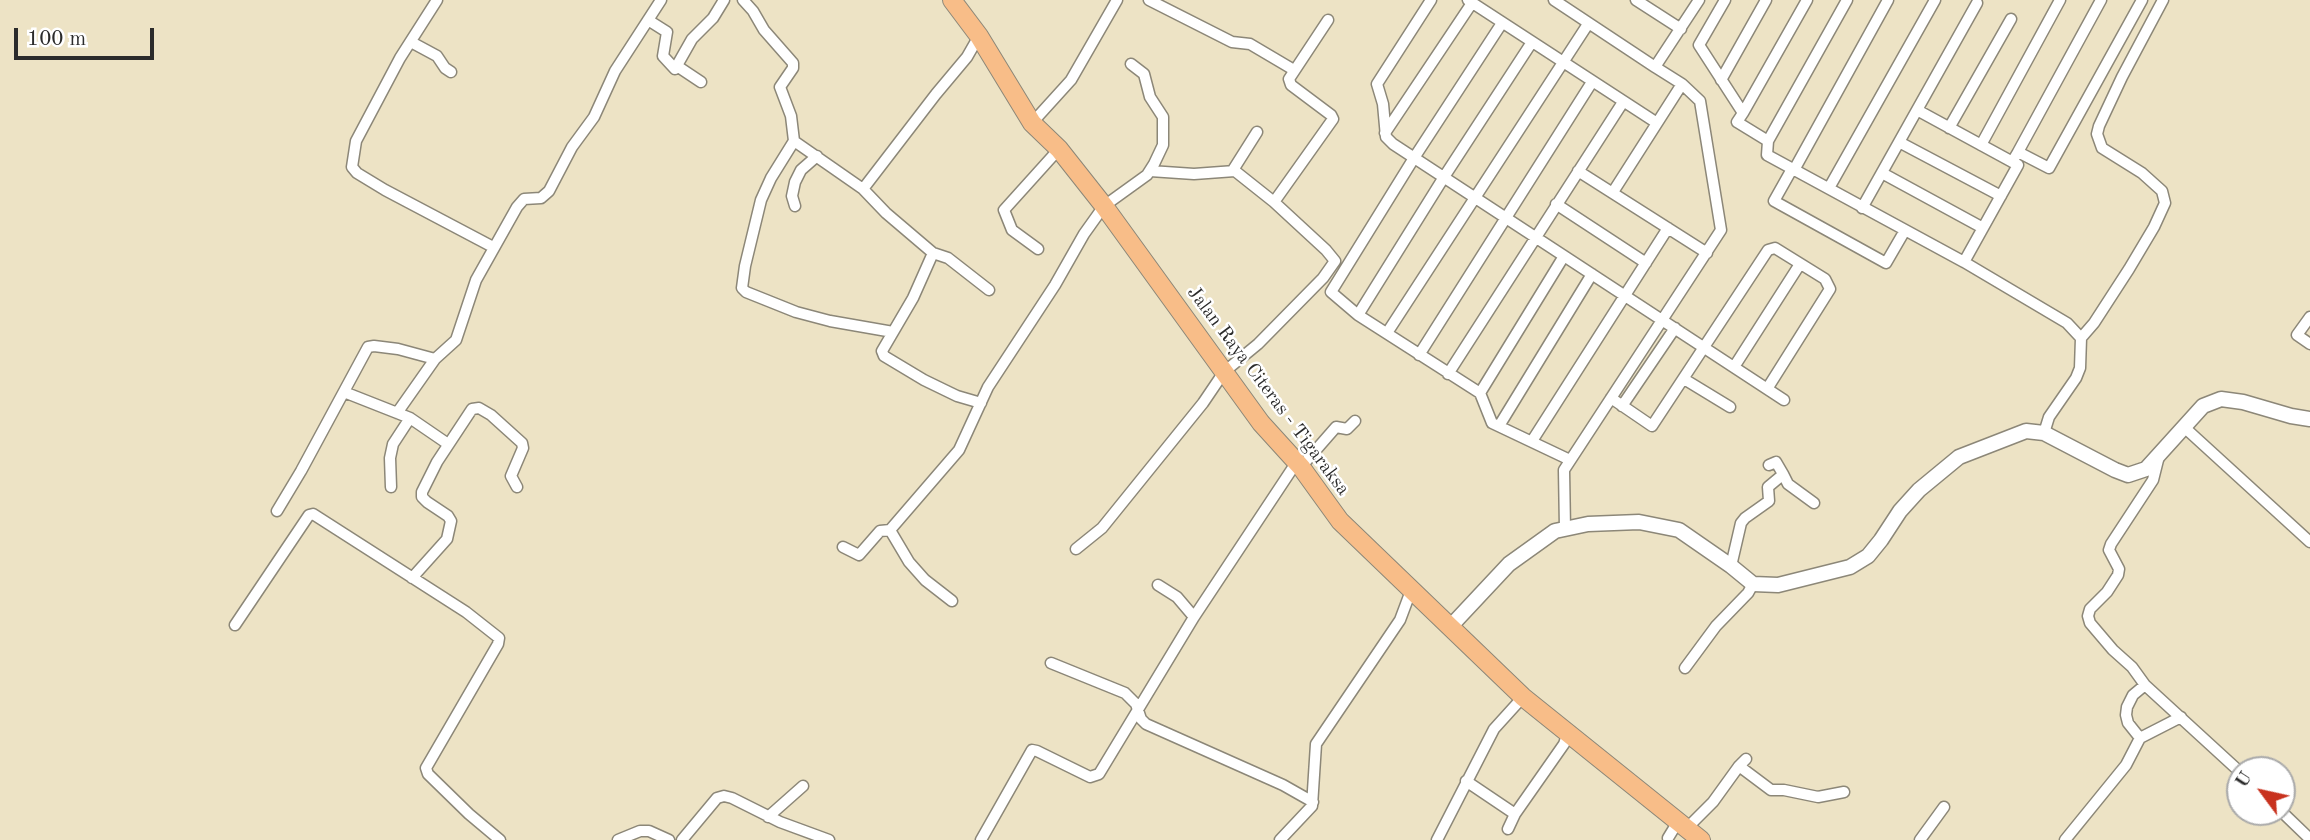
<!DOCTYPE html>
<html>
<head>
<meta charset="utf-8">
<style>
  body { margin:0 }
  #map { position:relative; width:2310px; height:840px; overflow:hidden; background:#ede3c5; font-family:"Old Standard TT",serif }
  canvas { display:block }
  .north { position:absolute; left:2226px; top:756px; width:70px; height:70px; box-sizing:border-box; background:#fff; border:2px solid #aaa; border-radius:50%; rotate:303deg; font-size:19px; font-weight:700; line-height:28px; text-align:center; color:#2b2b2b }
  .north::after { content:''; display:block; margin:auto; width:24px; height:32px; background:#c8321e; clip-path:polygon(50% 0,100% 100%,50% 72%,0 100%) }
  .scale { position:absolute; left:14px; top:28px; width:140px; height:32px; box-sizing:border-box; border:4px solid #2b2b2b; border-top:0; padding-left:9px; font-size:21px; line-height:24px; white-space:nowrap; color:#2b2b2b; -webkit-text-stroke:5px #fff; paint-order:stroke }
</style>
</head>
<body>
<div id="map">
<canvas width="2310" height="840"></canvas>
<div class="north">U</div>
<div class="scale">100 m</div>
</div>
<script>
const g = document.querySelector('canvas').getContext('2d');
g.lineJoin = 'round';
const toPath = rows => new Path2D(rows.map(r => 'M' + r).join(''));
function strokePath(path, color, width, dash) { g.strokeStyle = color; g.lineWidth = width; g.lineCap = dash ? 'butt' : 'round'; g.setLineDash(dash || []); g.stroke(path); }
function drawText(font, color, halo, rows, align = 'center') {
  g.font = font + ' "Old Standard TT",serif'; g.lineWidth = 5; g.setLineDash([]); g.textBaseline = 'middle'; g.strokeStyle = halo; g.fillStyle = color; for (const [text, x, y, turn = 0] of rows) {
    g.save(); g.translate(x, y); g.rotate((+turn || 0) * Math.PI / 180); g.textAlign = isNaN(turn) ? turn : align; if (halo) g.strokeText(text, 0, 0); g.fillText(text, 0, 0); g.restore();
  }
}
const minor = toPath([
  [437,0,400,58,356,141,352,167,357,173,385,190,493,247],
  [743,0,753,11,764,30,793,63,793,68,780,87,791,116,794,141,863,189,886,213,933,253,948,258,989,290],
  [1149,0,1232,42,1250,44,1294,70],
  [1431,0,1377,84,1383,104,1386,137,1393,144,1784,400],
  [1468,0,1657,123],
  [1554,0,1655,67],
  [1636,0,1681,29],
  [1725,0,1699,45,1743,113,1737,122,1768,141],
  [1847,0,1768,141,1767,155,1964,262,2067,323,2081,338,2080,368,2076,378,2049,417,2044,433],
  [648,20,667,32,663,56,675,69,692,39,713,18,724,0],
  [411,42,437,56,445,68,451,72],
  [677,66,701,82],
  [1721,80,1766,0],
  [1682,84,1655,67,1699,0],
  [1917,110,2018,165,1964,262],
  [1743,113,1807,0],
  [1032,123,1071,80,1117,0],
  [1949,128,2011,19],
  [1385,133,1472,3],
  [794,141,771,178,761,200,745,266,742,288,746,292,796,312,830,321,893,332],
  [1899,142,2001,196],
  [1981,145,2060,0],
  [2018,152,2101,0],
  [2012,162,2018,152,2049,168,2142,0],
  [1792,169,1774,201,1886,263,1904,232],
  [1233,170,1257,132],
  [1794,170,1888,0],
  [1578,171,1707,253],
  [1882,173,1983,228],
  [1829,188,1935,0],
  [863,189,936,94,967,57,979,36],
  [1274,202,1333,119,1331,115,1291,85,1289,79,1328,20],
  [1556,204,1646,263],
  [795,206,792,196,795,182,801,170,817,156],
  [1862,208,1977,3],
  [1038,249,1012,230,1004,210,1059,149],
  [933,253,913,298,882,351,884,356,924,380,957,396,981,403],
  [1564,256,1480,393,1492,423,1570,460],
  [1358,315,1444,177,1532,42],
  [2310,317,2297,335,2310,344],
  [1387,333,1588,24],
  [2081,338,2094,323,2129,269,2154,227,2165,203,2162,191,2142,173,2102,148,2097,134,2099,126,2122,77,2163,0],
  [1419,355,1592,82],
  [1734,367,1800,264],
  [1448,374,1623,102],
  [1684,379,1730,407],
  [344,392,410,418,448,444],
  [1480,393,1358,315,1331,292,1414,158,1502,23],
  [1611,398,1652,426,1768,250,1775,248,1825,279,1830,289,1767,389],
  [1622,406,1675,328],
  [397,413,435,359,456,340,476,280,517,207,524,199,541,198,549,191,572,147,594,117,615,71,661,0],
  [1499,426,1592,274],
  [2184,427,2310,542],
  [1532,441,1668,228],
  [1769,465,1776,462,1783,474],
  [1301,467,1336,427,1347,429,1355,421],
  [391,487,390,458,393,444,410,418],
  [277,511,301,471,368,347,374,346,398,349,435,359],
  [1565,529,1564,470,1721,230,1700,101,1682,84,1613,192],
  [843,547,859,555,880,531,890,530],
  [1076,549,1102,528,1203,403,1224,372,1258,344,1323,278,1335,261,1326,250,1274,202,1235,171,1194,174,1150,171],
  [1731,566,1741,523,1745,518,1769,501,1768,487,1780,477,1783,474,1788,484,1814,503],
  [412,578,447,539,451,521,448,516,427,502,422,497,422,492,437,462,472,409,479,408,491,415,522,443,523,448,511,476,517,487],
  [1158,585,1177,597,1194,617],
  [952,601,925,580,909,562,890,530,959,450,988,387,1055,285,1084,234,1104,206,1147,175,1154,164,1163,145,1163,117,1150,97,1144,74,1131,64],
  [235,625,309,515,313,514,466,612,499,638,498,644,426,768,428,774,469,814,500,840],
  [1051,663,1125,693,1136,704,1141,719,1146,724,1283,785,1313,802],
  [1685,668,1716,626,1748,593,1753,584],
  [2145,685,2132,667,2113,650,2090,623,2088,616,2090,609,2107,592,2118,575,2119,569,2109,550,2111,544,2153,480,2159,456],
  [2140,738,2128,723,2126,715,2127,707,2133,695,2145,685,2240,772],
  [1739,766,1771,790,1784,790,1818,797,1844,792],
  [1466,781,1515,814],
  [2282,812,2310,839],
  [768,817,803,786],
  [1687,828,1713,802,1739,766,1746,759],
  [1508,829,1515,814,1564,744,1568,732],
  [1668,838,1679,820],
  [618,840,640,831,649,831,669,840],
  [682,840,717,798,724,796,732,798,780,822,829,840],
  [981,840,1032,750,1037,751,1090,777,1099,774,1194,617,1296,463],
  [1280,840,1312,806,1316,744,1400,620,1412,588],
  [1437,840,1494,729,1523,697],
  [1920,840,1944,807],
  [2065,840,2126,765,2140,738,2181,717]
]);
const tertiary = toPath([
  [1450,627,1509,564,1555,531,1588,524,1639,522,1679,530,1731,566,1753,584,1778,585,1850,567,1868,556,1881,540,1900,511,1919,490,1959,457,2026,431,2044,433,2115,470,2128,475,2146,469,2203,406,2221,399,2243,402,2291,416,2310,419]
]);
const primary = toPath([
  [952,0,979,36,1032,123,1059,149,1104,206,1261,423,1301,467,1340,521,1523,697,1701,840]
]);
const streetNames = [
  ["Jalan Raya Citeras - Tigaraksa",1268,391,53]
];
strokePath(minor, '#8c8778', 13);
strokePath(tertiary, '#8c8778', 17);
strokePath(primary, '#8c8778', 20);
strokePath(minor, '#fff', 10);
strokePath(tertiary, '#fff', 14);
strokePath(primary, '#f8bd88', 18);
drawText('19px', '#2b2b2b', '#fff', streetNames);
</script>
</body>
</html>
